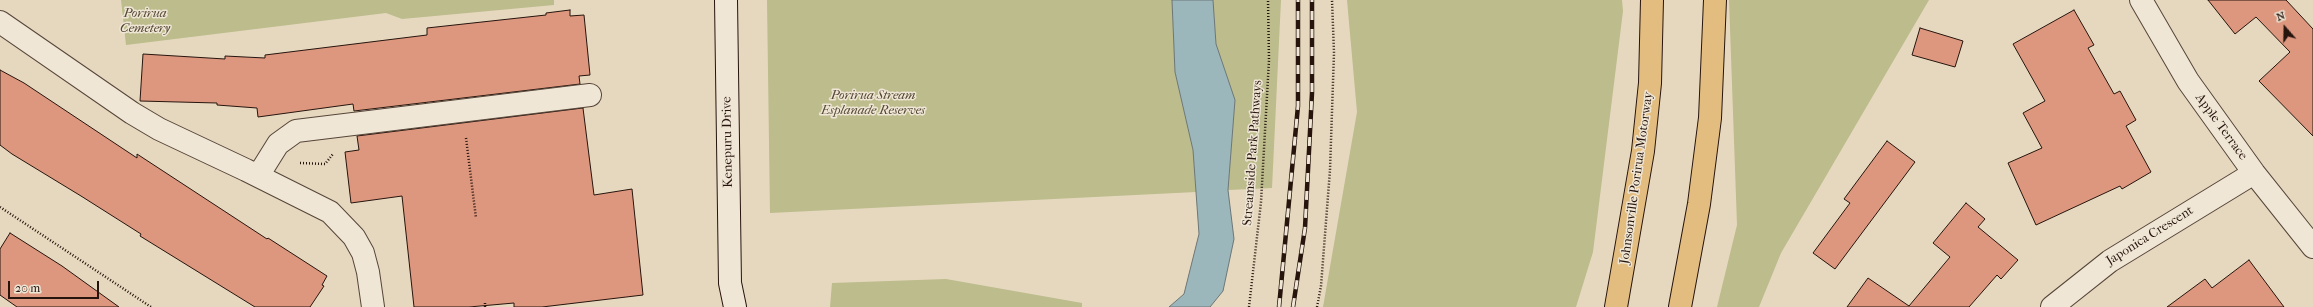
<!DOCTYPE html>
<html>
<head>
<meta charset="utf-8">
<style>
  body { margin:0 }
  #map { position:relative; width:2313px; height:307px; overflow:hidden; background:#e6d8be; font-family:"IM FELL French Canon",serif }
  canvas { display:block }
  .north { position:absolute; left:2265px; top:8px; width:40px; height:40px; -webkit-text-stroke:3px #efe6d5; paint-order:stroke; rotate:340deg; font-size:11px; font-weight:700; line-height:16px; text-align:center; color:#26140d }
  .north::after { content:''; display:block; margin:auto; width:14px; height:18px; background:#26140d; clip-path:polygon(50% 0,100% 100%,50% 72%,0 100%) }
  .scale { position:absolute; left:8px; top:281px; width:91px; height:18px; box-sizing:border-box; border:2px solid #26140d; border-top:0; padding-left:5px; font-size:12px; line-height:14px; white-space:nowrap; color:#26140d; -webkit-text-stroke:3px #efe6d5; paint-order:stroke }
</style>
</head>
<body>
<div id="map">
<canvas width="2313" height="307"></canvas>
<div class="north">N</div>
<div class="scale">20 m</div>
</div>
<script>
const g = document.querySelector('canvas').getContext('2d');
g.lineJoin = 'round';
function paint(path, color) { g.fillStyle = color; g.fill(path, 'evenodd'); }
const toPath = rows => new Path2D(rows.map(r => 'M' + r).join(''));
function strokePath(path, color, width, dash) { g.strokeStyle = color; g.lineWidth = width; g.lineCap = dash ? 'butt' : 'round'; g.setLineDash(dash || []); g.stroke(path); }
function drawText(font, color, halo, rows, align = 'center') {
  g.font = font + ' "IM FELL French Canon",serif'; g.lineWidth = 3; g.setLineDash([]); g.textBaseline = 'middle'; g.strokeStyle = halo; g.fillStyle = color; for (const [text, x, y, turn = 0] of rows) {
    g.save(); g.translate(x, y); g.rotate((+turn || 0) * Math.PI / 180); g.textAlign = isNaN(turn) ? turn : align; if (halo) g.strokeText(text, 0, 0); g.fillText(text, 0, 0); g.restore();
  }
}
const green = toPath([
  [121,0,554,0,554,5,402,19,386,13,126,45],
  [767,0,1172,0,1175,72,1193,150,1196,192,770,213],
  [1213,0,1281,0,1272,188,1228,190,1235,100,1216,44],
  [1347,0,1622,0,1623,11,1593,252,1576,307,1323,307,1357,112],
  [1729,0,1929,0,1781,253,1759,307,1717,307,1737,225],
  [946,279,1082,303,1082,307,830,307,832,283]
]);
const water = toPath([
  [1172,0,1213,0,1216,44,1235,100,1228,190,1234,239,1223,291,1210,307,1169,307,1184,294,1199,234,1193,150,1175,72,1172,0]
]);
const building = toPath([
  [2208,0,2286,0,2313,29,2313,136,2259,81,2290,52,2256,17,2235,34,2208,0],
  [570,10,570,16,584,15,590,75,579,76,580,84,354,111,353,104,258,117,257,108,217,105,217,103,140,101,143,54,225,59,225,56,265,58,265,55,427,35,427,28,546,15,546,13,570,10],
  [2074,10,2094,45,2088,48,2114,94,2120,91,2136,120,2126,126,2151,172,2122,189,2120,186,2036,225,2008,163,2042,148,2023,113,2045,101,2013,44,2074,10],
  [1920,28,1963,41,1955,67,1912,55,1920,28],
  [0,70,24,83,137,158,137,154,267,239,268,238,327,276,322,285,324,286,310,307,255,307,140,236,141,234,81,196,12,154,0,145,0,70],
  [583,108,594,195,632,189,643,295,542,307,514,307,514,303,469,307,414,307,402,196,351,203,345,152,359,150,357,136,583,108],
  [1887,141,1915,162,1835,269,1813,253,1850,203,1844,199,1887,141],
  [1966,203,1985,219,1978,227,2018,260,2001,279,1997,275,1969,307,1847,307,1868,278,1909,306,1950,257,1933,243,1966,203],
  [10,233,62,266,119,307,17,307,0,295,0,249,10,233],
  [2249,260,2284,307,2167,307,2205,279,2212,288,2249,260]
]);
const path = toPath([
  [466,138,476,218],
  [300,163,325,164,333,154],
  [0,207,151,307],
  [485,303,485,307],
  [1249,307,1261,202,1269,60,1268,0],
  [1317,307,1321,286,1330,170,1334,53,1332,0]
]);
const street = toPath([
  [2141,0,2188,81,2254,173,2313,247],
  [0,22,132,113,159,129,246,170,330,212,354,237,363,253,368,272,373,307],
  [258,176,278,144,296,131,590,95],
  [2052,307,2110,261,2254,173]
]);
const secondary = toPath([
  [726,0,730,283,735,307]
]);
const highway = toPath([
  [1616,307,1643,151,1650,83,1652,0],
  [1680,307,1699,204,1710,118,1715,0]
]);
const rail = toPath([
  [1279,307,1298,106,1298,0],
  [1293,307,1305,228,1312,93,1312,0]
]);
const parkNames = [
  ["Porirua",145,14],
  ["Cemetery",145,29],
  ["Porirua Stream",873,96],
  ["Esplanade Reserves",873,111]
];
const streetNames = [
  ["Apple Terrace",2221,127,54],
  ["Kenepuru Drive",728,142,-91],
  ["Streamside Park Pathways",1253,153,-86],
  ["Johnsonville Porirua Motorway",1637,178,-82],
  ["Japonica Crescent",2150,236,-32]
];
paint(green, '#bcbc8c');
paint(water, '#9bb7bc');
strokePath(water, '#6c7676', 1);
paint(building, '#dd977e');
strokePath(building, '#26140d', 1);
strokePath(street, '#564539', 24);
strokePath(secondary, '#26140d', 24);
strokePath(highway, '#26140d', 24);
strokePath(path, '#26140d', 2.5, [1, 2]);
strokePath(street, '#efe6d5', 22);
strokePath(secondary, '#efe6d5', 22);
strokePath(highway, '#e3bc7f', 22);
strokePath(rail, '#26140d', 4.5);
strokePath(rail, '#efe6d5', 3, [9]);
drawText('italic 13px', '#534633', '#efe6d5', parkNames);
drawText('13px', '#26140d', '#efe6d5', streetNames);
</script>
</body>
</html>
